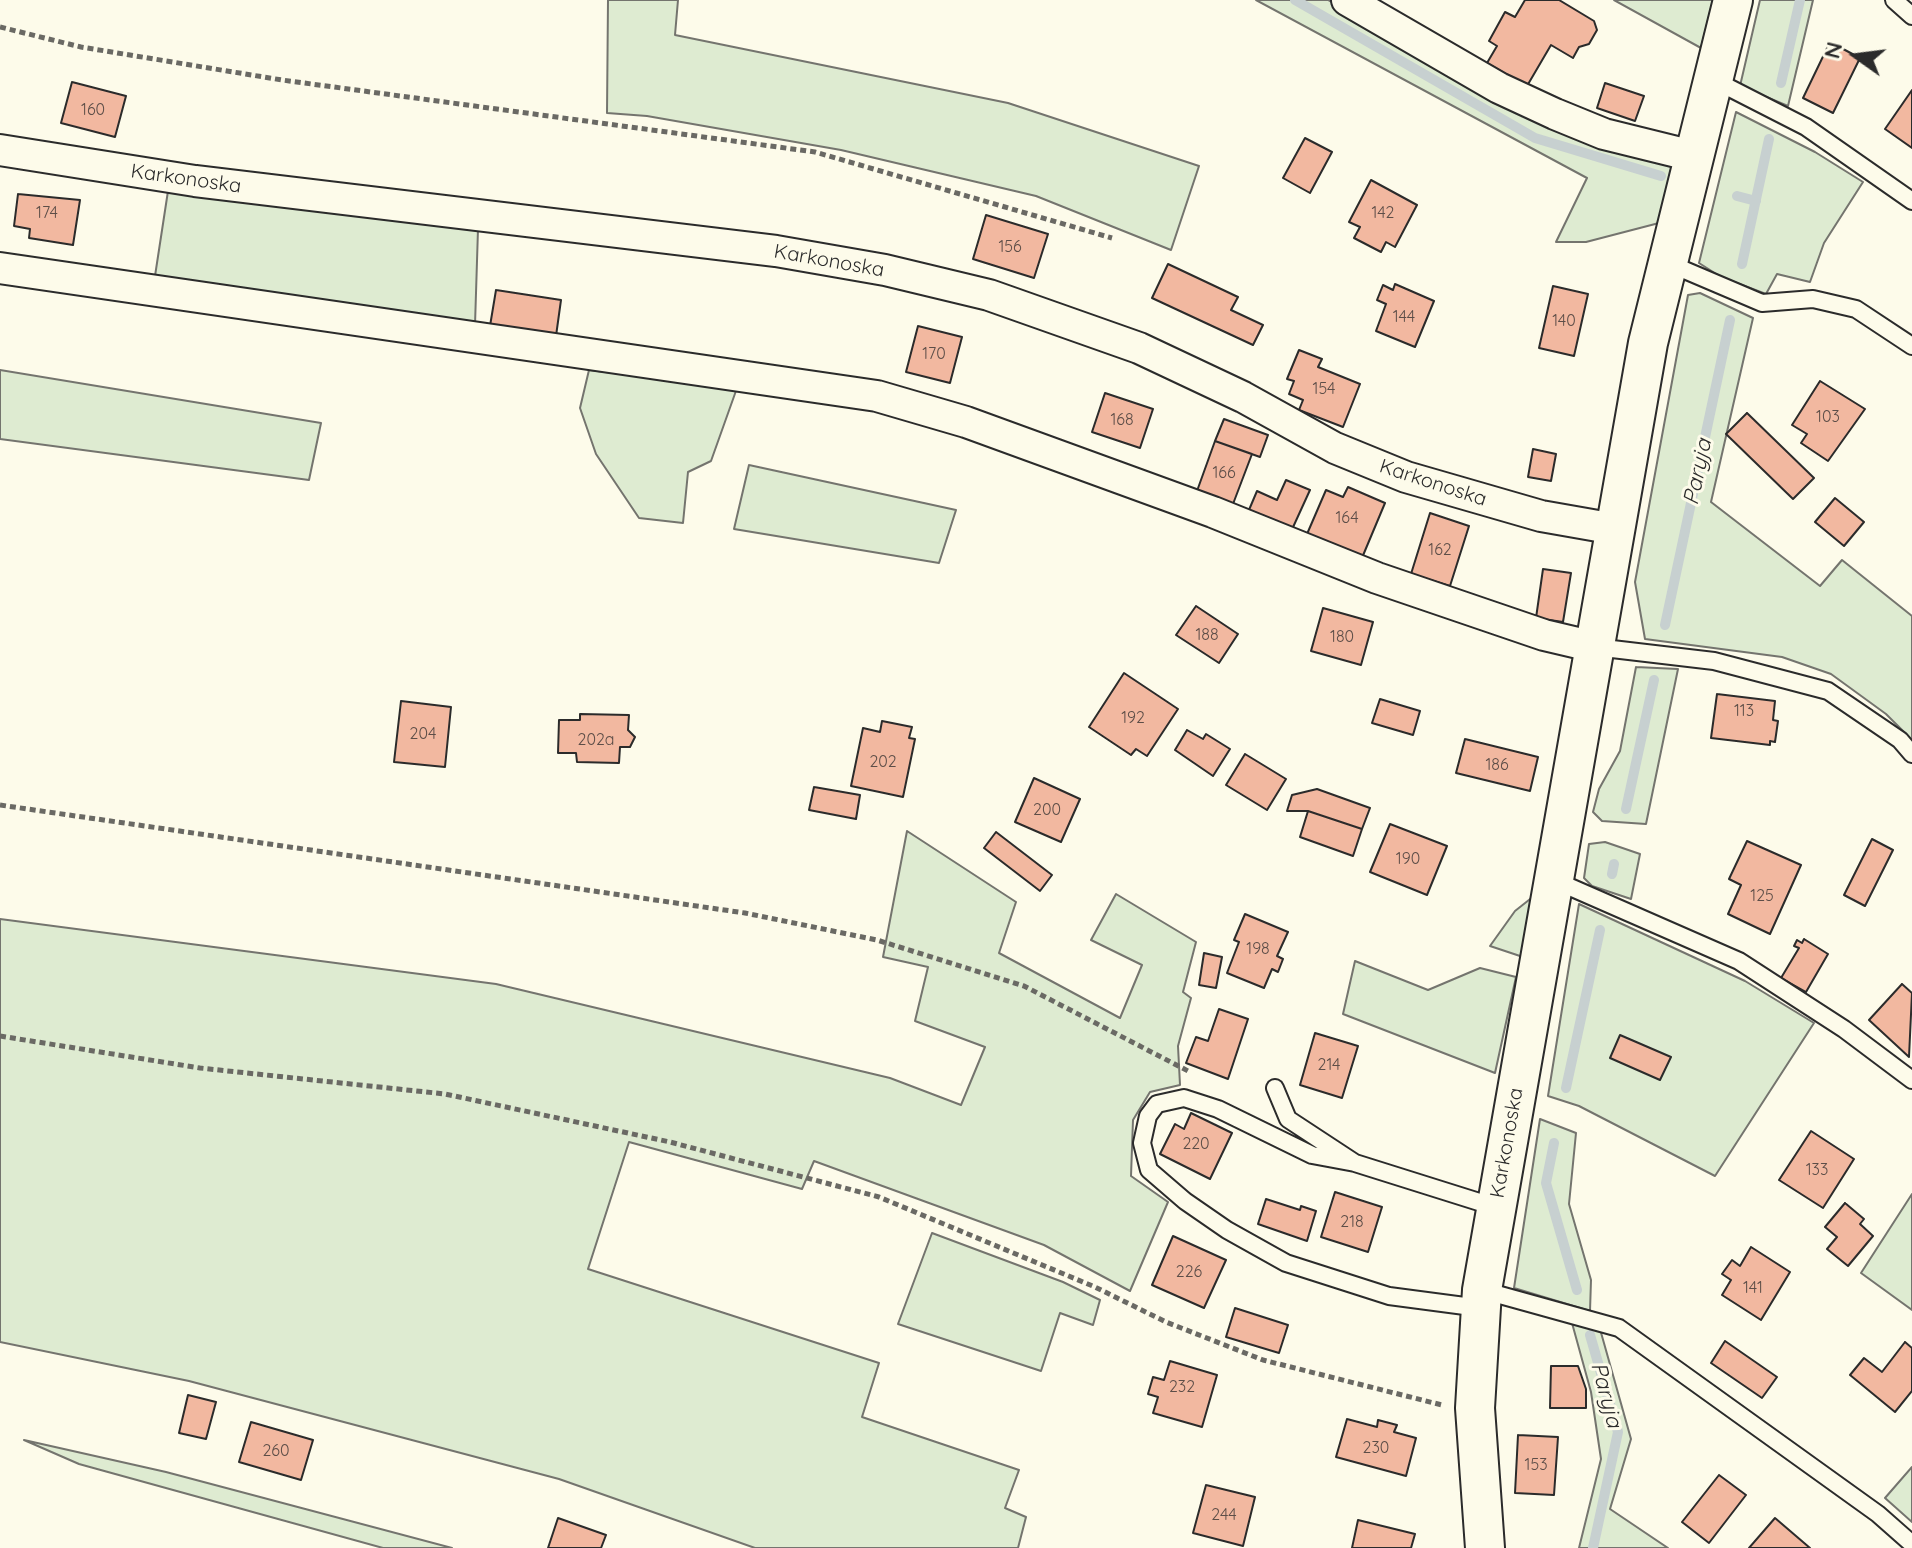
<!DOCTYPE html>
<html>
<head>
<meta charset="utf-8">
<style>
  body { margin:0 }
  #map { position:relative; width:1912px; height:1548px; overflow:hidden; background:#fdfbea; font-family:Quicksand,sans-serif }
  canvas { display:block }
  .north { position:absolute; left:1816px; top:16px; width:80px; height:80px; -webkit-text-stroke:6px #fdfbea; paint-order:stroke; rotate:284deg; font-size:22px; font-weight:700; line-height:32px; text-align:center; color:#2b2b2b }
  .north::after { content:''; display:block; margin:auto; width:28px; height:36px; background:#2b2b2b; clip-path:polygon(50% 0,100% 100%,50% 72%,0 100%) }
</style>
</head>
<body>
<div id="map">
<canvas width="1912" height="1548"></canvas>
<div class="north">N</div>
</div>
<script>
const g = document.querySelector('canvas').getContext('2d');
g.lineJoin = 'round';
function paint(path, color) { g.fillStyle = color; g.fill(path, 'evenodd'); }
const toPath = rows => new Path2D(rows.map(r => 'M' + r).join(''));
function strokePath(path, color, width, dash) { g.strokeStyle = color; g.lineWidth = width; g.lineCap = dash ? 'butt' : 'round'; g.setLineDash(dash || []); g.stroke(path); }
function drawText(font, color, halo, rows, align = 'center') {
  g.font = font + ' Quicksand,sans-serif'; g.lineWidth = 6; g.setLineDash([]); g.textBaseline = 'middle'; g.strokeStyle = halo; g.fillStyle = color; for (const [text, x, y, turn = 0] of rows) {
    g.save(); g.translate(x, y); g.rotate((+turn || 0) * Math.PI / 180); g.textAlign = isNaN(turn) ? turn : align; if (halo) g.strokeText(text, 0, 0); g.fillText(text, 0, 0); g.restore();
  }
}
const green = toPath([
  [608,0,678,0,675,35,1008,103,1199,166,1171,250,1036,196,841,150,647,116,607,113,608,0],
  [1256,0,1328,0,1454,73,1674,166,1659,223,1586,242,1556,242,1587,178,1256,0],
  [1614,0,1713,0,1701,48,1614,0],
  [1760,0,1813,0,1788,106,1740,86,1760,0],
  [1736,112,1815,152,1863,182,1824,243,1810,282,1777,274,1766,294,1721,277,1699,263,1736,112],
  [168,191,478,229,475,325,155,276,168,191],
  [1700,293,1753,318,1711,502,1820,586,1842,560,1912,616,1912,740,1886,714,1831,674,1782,657,1645,639,1635,582,1688,295,1700,293],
  [0,370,321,423,309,480,0,439,0,370],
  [589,370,737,388,711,461,688,472,683,523,639,518,596,454,580,408,589,370],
  [749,465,956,510,939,563,734,529,749,465],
  [1636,667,1678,669,1646,824,1602,821,1593,812,1599,789,1620,751,1636,667],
  [907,831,1016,902,999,953,1120,1018,1142,965,1091,940,1116,894,1196,942,1183,992,1191,998,1178,1046,1180,1085,1150,1092,1133,1120,1131,1176,1168,1202,1130,1291,1044,1245,814,1161,802,1189,629,1142,588,1269,879,1363,862,1417,1019,1470,1005,1508,1026,1517,1018,1548,755,1548,559,1479,189,1381,0,1342,0,919,496,984,890,1078,961,1105,985,1047,915,1021,928,967,883,957,907,831],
  [1605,842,1640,854,1631,899,1592,886,1584,878,1589,844,1605,842],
  [1539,892,1523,957,1490,946,1515,911,1539,892],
  [1579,904,1745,981,1814,1023,1715,1176,1579,1106,1548,1096,1579,904],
  [1355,961,1428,990,1480,968,1516,977,1495,1073,1343,1014,1355,961],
  [1540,1119,1576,1133,1569,1204,1591,1280,1590,1311,1514,1288,1540,1119],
  [1912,1194,1912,1310,1861,1273,1912,1194],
  [932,1233,1063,1282,1100,1300,1093,1325,1060,1313,1041,1371,898,1324,932,1233],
  [1572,1323,1600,1329,1631,1439,1610,1509,1668,1548,1579,1548,1601,1459,1591,1392,1572,1323],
  [24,1440,166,1472,452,1548,383,1548,79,1464,24,1440],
  [1912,1467,1912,1522,1885,1498,1912,1467]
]);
const stream = toPath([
  [1295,0,1535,138,1661,176],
  [1781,83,1800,0],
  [1737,196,1756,201],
  [1742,264,1769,139],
  [1665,625,1730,320],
  [1626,809,1654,680],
  [1612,874,1614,864],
  [1566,1088,1600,930],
  [1554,1143,1546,1183,1577,1290],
  [1590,1335,1618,1432,1593,1548]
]);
const building = toPath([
  [1525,0,1559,0,1594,21,1597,30,1589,44,1579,47,1573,58,1551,45,1527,86,1487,63,1497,46,1489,41,1505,12,1515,17,1525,0],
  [1830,42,1860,58,1833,113,1803,98,1830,42],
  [72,82,126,96,115,137,61,123,72,82],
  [1605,83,1644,96,1635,121,1597,108,1605,83],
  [1912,90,1912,148,1885,129,1912,90],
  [1305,138,1332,152,1310,193,1283,178,1305,138],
  [1371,180,1417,205,1395,247,1386,242,1381,252,1354,238,1360,227,1349,222,1371,180],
  [18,194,80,200,73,245,29,238,30,229,14,226,18,194],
  [986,215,1048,234,1034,278,973,259,986,215],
  [1168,264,1238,297,1231,310,1263,325,1253,345,1152,298,1168,264],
  [1395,284,1434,301,1415,347,1376,331,1386,304,1377,300,1383,285,1393,290,1395,284],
  [1553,286,1588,294,1574,356,1539,348,1553,286],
  [496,290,561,300,556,336,490,326,496,290],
  [918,326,962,337,950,383,906,372,918,326],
  [1299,350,1322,359,1318,367,1360,384,1343,427,1299,410,1303,400,1289,394,1294,381,1287,379,1299,350],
  [1820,381,1865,409,1828,461,1801,443,1807,434,1792,425,1820,381],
  [1105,393,1153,409,1140,448,1092,432,1105,393],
  [1747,413,1814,478,1793,499,1726,434,1747,413],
  [1224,419,1268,435,1260,457,1215,441,1224,419],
  [1215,441,1252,454,1233,504,1197,491,1215,441],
  [1533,449,1556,454,1551,481,1528,477,1533,449],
  [1286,480,1310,490,1289,536,1246,517,1257,491,1277,500,1286,480],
  [1348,487,1385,503,1359,565,1304,541,1326,490,1343,497,1348,487],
  [1835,498,1864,522,1844,546,1815,522,1835,498],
  [1430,513,1469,526,1450,586,1411,574,1430,513],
  [1543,569,1571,573,1563,622,1536,618,1543,569],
  [1196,606,1238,634,1219,663,1176,635,1196,606],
  [1323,608,1373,622,1361,665,1311,651,1323,608],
  [1124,673,1178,709,1147,756,1136,749,1131,755,1089,727,1124,673],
  [1717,694,1775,701,1773,720,1778,721,1775,742,1770,741,1770,745,1711,738,1717,694],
  [1380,699,1420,711,1413,735,1372,723,1380,699],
  [401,701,451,707,445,767,394,762,401,701],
  [580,714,629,715,628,730,635,737,630,747,620,747,619,763,577,762,576,753,558,753,559,720,580,720,580,714],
  [882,721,912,727,909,738,915,739,903,797,851,786,863,728,880,732,882,721],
  [1187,730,1203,739,1206,734,1230,749,1213,776,1175,750,1187,730],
  [1465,739,1538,757,1530,791,1456,773,1465,739],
  [1245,754,1286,779,1267,810,1226,785,1245,754],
  [1034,778,1080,799,1061,842,1015,822,1034,778],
  [814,787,860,795,856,819,809,810,814,787],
  [1317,789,1370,808,1362,829,1308,811,1287,811,1292,795,1317,789],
  [1308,811,1362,829,1353,856,1300,837,1308,811],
  [1390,824,1447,846,1427,895,1370,872,1390,824],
  [996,832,1052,875,1040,891,984,848,996,832],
  [1872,839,1893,850,1865,906,1844,895,1872,839],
  [1747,841,1801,865,1770,934,1728,914,1741,885,1729,879,1747,841],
  [1245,914,1288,932,1277,956,1283,959,1278,972,1272,969,1264,988,1227,973,1239,942,1234,940,1245,914],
  [1804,939,1828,954,1806,992,1781,978,1799,948,1794,946,1797,940,1802,943,1804,939],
  [1204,953,1222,957,1216,988,1199,985,1204,953],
  [1902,984,1912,993,1909,1057,1869,1020,1902,984],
  [1219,1009,1248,1019,1228,1079,1186,1063,1196,1037,1208,1041,1219,1009],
  [1315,1033,1358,1046,1342,1098,1300,1085,1315,1033],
  [1620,1035,1671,1057,1660,1080,1610,1058,1620,1035],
  [1191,1113,1232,1133,1210,1179,1160,1154,1175,1124,1184,1129,1191,1113],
  [1811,1131,1854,1159,1823,1208,1779,1180,1811,1131],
  [1335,1192,1382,1207,1368,1252,1321,1237,1335,1192],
  [1266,1199,1300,1210,1301,1206,1316,1211,1307,1241,1258,1224,1266,1199],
  [1845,1203,1864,1219,1860,1224,1873,1236,1848,1266,1827,1249,1837,1237,1825,1227,1845,1203],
  [1173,1236,1226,1260,1204,1308,1152,1285,1173,1236],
  [1751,1247,1790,1272,1761,1320,1722,1295,1731,1280,1722,1274,1732,1260,1740,1266,1751,1247],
  [1235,1308,1288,1325,1279,1353,1226,1337,1235,1308],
  [1725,1341,1777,1377,1762,1398,1711,1363,1725,1341],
  [1905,1342,1912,1348,1912,1391,1895,1412,1850,1375,1864,1358,1882,1372,1905,1342],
  [1170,1361,1217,1375,1202,1427,1153,1413,1158,1397,1148,1394,1153,1377,1164,1380,1170,1361],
  [1551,1366,1578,1366,1586,1389,1586,1408,1550,1408,1551,1366],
  [188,1395,216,1402,206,1439,179,1433,188,1395],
  [1347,1419,1377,1427,1378,1420,1397,1425,1394,1432,1416,1438,1406,1476,1336,1457,1347,1419],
  [251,1422,313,1440,301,1480,239,1462,251,1422],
  [1518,1435,1558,1437,1554,1495,1515,1493,1518,1435],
  [1719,1475,1746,1495,1709,1543,1682,1522,1719,1475],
  [1206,1485,1255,1497,1243,1546,1193,1533,1206,1485],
  [558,1518,606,1535,601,1548,548,1548,558,1518],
  [1775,1518,1810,1548,1749,1548,1775,1518],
  [1358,1520,1415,1534,1411,1548,1352,1548,1358,1520]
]);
const path = toPath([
  [0,27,81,47,282,80,815,152,1112,238],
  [0,805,745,913,877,940,1024,986,1190,1072],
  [0,1036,200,1068,445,1094,670,1142,879,1197,1095,1287,1166,1322,1263,1360,1442,1405]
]);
const service = toPath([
  [1894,0,1912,16],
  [1714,80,1806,127,1912,201],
  [1668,263,1762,303,1813,299,1856,309,1912,346],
  [1595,647,1714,661,1828,691,1900,740,1912,754],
  [1554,880,1739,961,1844,1029,1912,1080],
  [1275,1088,1288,1119,1355,1163,1495,1207],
  [1355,1163,1312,1155,1218,1109,1184,1098,1157,1104,1148,1116,1142,1143,1149,1170,1185,1201,1227,1230,1286,1263,1389,1296,1480,1308],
  [1482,1290,1619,1328,1878,1514,1912,1544]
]);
const minor = toPath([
  [1347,0,1499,88,1555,114,1604,134,1693,156],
  [0,150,195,181,776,251,885,270,989,295,1139,348,1243,397,1335,448,1406,477,1541,516,1615,529],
  [0,268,877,396,966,422,1213,512,1377,578,1544,635,1595,647]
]);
const tertiary = toPath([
  [1485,1548,1475,1408,1482,1290,1648,343,1733,0]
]);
const numberNames = [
  ["160",93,110],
  ["174",47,213],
  ["142",1383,213],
  ["156",1010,247],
  ["144",1404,317],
  ["140",1564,321],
  ["170",934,354],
  ["154",1324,389],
  ["103",1828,417],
  ["168",1122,420],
  ["166",1224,473],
  ["164",1347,518],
  ["162",1440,550],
  ["188",1207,635],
  ["180",1342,637],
  ["113",1744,711],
  ["192",1133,718],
  ["204",423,734],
  ["202a",596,740],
  ["202",883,762],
  ["186",1497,765],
  ["200",1047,810],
  ["190",1408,859],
  ["125",1762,896],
  ["198",1258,949],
  ["214",1329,1065],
  ["220",1196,1144],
  ["133",1817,1170],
  ["218",1352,1222],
  ["226",1189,1272],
  ["141",1753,1288],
  ["232",1182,1387],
  ["230",1376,1448],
  ["260",276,1451],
  ["153",1536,1465],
  ["244",1224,1515]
];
const streetNames = [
  ["Karkonoska",186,179,8],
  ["Karkonoska",829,261,10],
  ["Karkonoska",1433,483,18],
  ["Karkonoska",1507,1143,-80]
];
const waterNames = [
  ["Paryja",1698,472,-78],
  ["Paryja",1606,1395,75]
];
paint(green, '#deebd1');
strokePath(green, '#74746e', 2);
strokePath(stream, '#c7d0d0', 10);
paint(building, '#f2b8a0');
strokePath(building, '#2b2b2b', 2);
strokePath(service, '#2b2b2b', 20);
strokePath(minor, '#2b2b2b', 34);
strokePath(tertiary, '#2b2b2b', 42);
strokePath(path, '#6a6964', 5, [6, 4]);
strokePath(service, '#fdfbea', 16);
strokePath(minor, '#fdfbea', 30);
strokePath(tertiary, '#fdfbea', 38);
drawText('16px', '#5d4e48', null, numberNames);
drawText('20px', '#2b2b2b', '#fdfbea', streetNames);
drawText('italic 22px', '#2b2b2b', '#fdfbea', waterNames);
</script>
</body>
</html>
